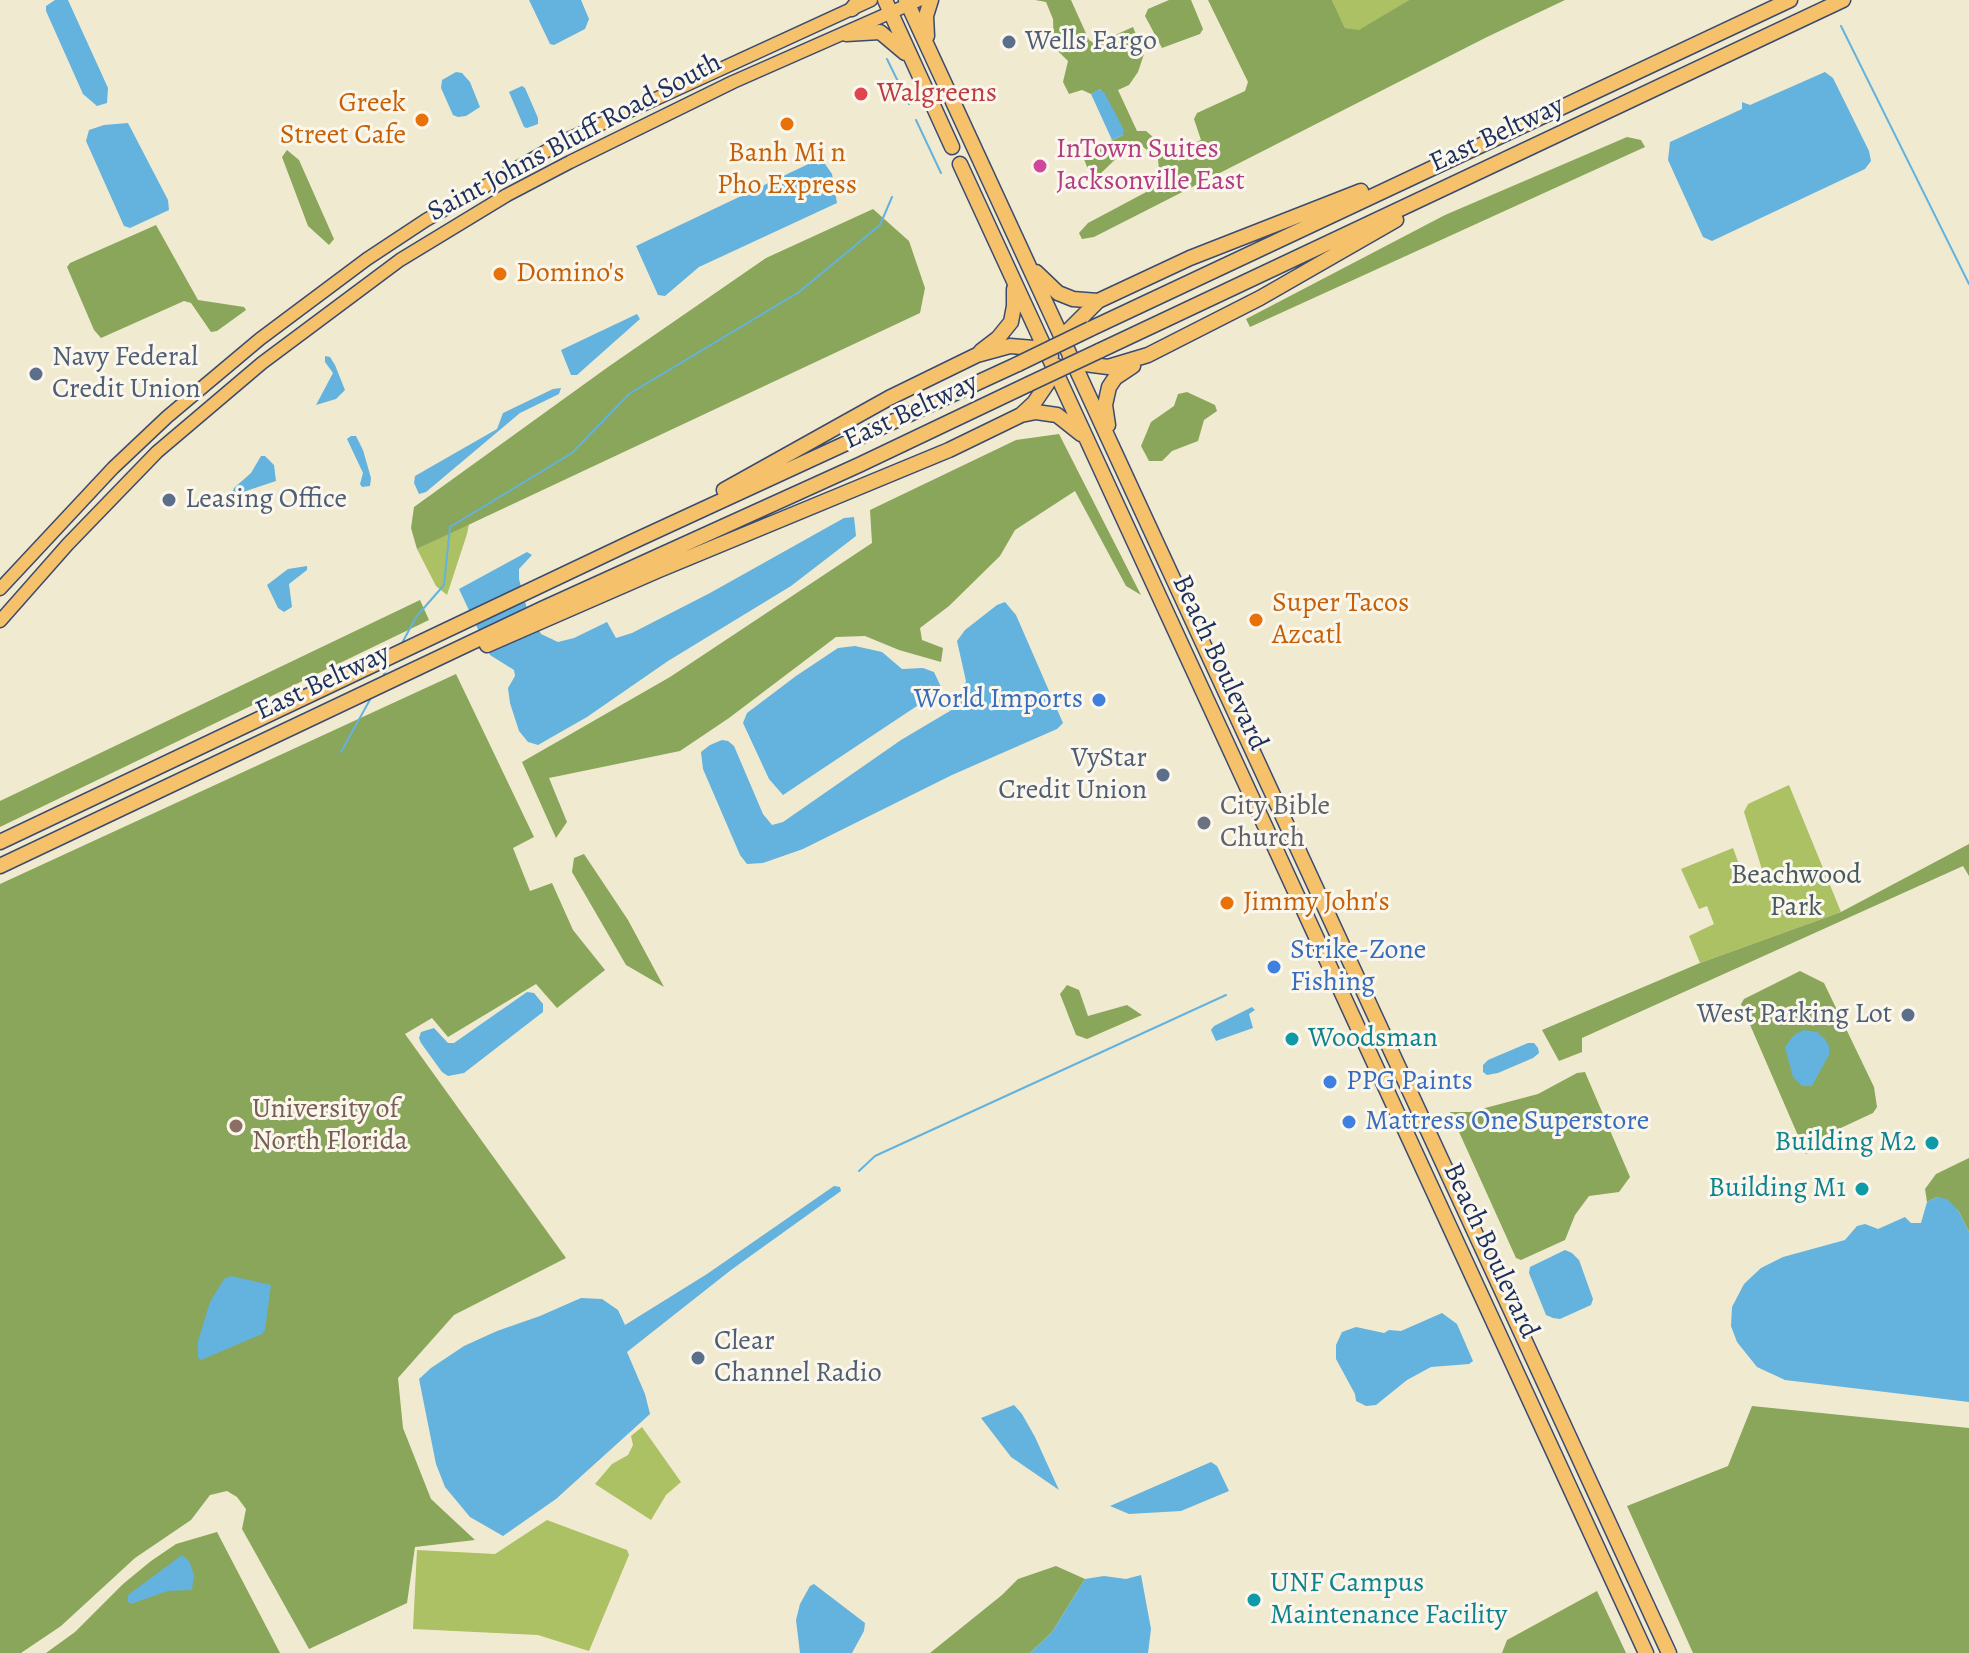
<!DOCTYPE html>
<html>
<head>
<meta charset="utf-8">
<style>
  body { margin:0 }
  canvas { display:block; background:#f0ead1 }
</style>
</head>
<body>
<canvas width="1969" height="1653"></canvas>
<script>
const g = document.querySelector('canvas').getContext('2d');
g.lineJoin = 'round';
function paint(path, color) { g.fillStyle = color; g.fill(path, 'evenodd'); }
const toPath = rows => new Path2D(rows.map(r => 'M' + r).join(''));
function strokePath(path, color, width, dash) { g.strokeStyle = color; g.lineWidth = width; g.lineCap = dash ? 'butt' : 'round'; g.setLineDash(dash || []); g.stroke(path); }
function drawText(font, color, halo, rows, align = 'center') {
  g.font = font + ' Alegreya,serif'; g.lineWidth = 6; g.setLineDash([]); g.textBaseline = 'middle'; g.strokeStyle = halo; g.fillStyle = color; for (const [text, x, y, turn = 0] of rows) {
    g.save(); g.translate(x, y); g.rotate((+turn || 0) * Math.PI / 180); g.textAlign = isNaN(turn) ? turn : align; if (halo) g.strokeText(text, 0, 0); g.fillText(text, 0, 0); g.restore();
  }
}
const green = toPath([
  [1332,0,1409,0,1359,31,1345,28],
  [469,524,467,534,447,595,436,586,417,549],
  [1789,785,1841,912,1700,963,1689,936,1714,924,1707,906,1699,909,1681,869,1733,848,1747,886,1765,879,1744,812,1748,804],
  [642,1427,681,1482,666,1495,651,1520,595,1484,612,1464,628,1455,633,1445,631,1436],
  [547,1520,627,1550,629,1555,589,1651,538,1635,413,1629,417,1550,495,1554]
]);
const forest = toPath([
  [1035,0,1071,0,1089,40,1095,44,1133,27,1144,54,1138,72,1129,85,1118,90,1137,131,1146,131,1167,149,1177,151,1201,140,1194,119,1197,113,1245,91,1248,82,1208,0,1332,0,1345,28,1359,30,1409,0,1565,0,1487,37,1094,237,1082,239,1079,233,1088,223,1167,181,1159,170,1158,159,1142,146,1124,151,1099,175,1090,175,1084,159,1102,145,1123,135,1100,89,1091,94,1082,90,1069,94,1063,82,1068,61,1054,47,1053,19,1046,2],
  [1169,0,1191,0,1203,29,1200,34,1162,48,1145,16,1148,9],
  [1627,137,1641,140,1645,147,1250,327,1246,319,1445,215],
  [287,150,299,160,334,239,329,245,308,226,282,157],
  [873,209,909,241,925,288,920,313,417,549,411,528,414,507,608,367,766,258],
  [156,225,198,300,244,307,246,310,217,331,211,332,191,303,184,301,101,338,94,330,67,267,70,263],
  [1187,392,1215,405,1217,411,1204,420,1198,441,1172,451,1162,461,1149,461,1141,446,1151,422,1174,406,1178,394],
  [1059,434,1141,595,1126,586,1075,491,1015,530,1000,556,949,606,920,628,922,640,943,648,941,662,899,650,865,636,836,637,729,718,680,751,549,778,567,822,556,838,522,762,670,677,872,543,870,510,1016,440],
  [420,600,429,620,0,827,0,801],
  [456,674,534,837,513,848,530,891,552,883,573,930,605,970,557,1008,536,984,448,1037,432,1018,405,1034,566,1258,454,1315,398,1378,403,1428,431,1499,475,1540,415,1547,407,1603,309,1649,242,1529,246,1509,237,1497,227,1491,210,1495,191,1520,135,1558,61,1626,21,1653,0,1653,0,884],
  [1969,844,1969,876,1963,866,1582,1038,1582,1052,1559,1061,1542,1030,1700,963,1841,912],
  [584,854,628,920,664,987,626,965,572,872,574,858],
  [1800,971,1824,983,1874,1087,1877,1107,1873,1113,1830,1133,1818,1148,1806,1154,1741,1004,1744,999],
  [1067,985,1079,990,1088,1016,1127,1005,1142,1015,1087,1039,1076,1035,1060,994],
  [1585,1072,1630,1177,1619,1192,1589,1196,1575,1215,1565,1240,1521,1260,1516,1258,1450,1112,1470,1112,1538,1094,1577,1073],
  [1969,1158,1969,1232,1958,1210,1937,1197,1927,1202,1925,1189,1936,1174],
  [1752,1406,1969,1428,1969,1653,1693,1653,1627,1506,1728,1466],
  [217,1532,280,1653,46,1653,75,1632,123,1584,151,1561,176,1544],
  [1056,1566,1085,1579,1052,1632,1030,1653,930,1653,1002,1595,1018,1579],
  [1597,1591,1626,1653,1502,1653,1507,1640]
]);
const water = toPath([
  [55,0,68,0,108,88,107,103,97,106,83,94,46,11,46,6],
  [529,0,581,0,589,19,585,29,554,45,550,44],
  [456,72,462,73,470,82,480,107,466,116,458,117,453,115,441,88,442,80],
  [1825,72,1833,78,1869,151,1871,161,1865,169,1712,241,1703,237,1668,160,1670,142,1742,109,1742,102,1750,105],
  [522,86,525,88,538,118,538,124,527,128,524,127,509,92],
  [1099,89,1104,92,1124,130,1123,135,1112,140,1091,94],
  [128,123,168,200,169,210,130,228,124,226,86,141,89,130,104,125],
  [821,158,832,174,837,203,699,267,665,296,658,295,636,246],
  [637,314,640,319,577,375,571,375,561,350],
  [325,356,330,357,335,365,345,390,336,399,316,405,333,373,325,362],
  [561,388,559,394,520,413,426,492,419,494,414,483,415,476,497,429,503,413,553,389],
  [351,436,356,436,363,450,371,478,370,486,362,487,360,484,363,473,347,439],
  [261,456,265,456,274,465,276,481,231,496,234,488,251,473],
  [854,517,856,536,791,586,668,661,587,717,538,745,528,742,519,731,510,703,508,688,515,676,514,670,490,655,459,589,527,552,532,555,519,569,519,579,527,609,541,634,558,642,574,638,607,622,616,638,632,633,710,593,844,518],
  [307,566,307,570,289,584,292,607,284,612,278,608,267,585,288,569],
  [1005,602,1016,615,1063,723,1057,729,952,775,803,849,763,863,747,864,740,855,703,769,701,752,710,745,722,740,728,741,734,746,763,814,772,825,783,822,901,740,960,705,966,681,957,641,965,630,997,605],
  [855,646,882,652,902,669,923,668,934,672,941,687,935,694,783,795,769,779,743,723,747,713,796,676,838,648],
  [527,992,534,993,543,1004,543,1012,464,1073,448,1076,442,1072,421,1043,419,1038,421,1032,434,1028,448,1043,454,1043],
  [1252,1007,1255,1010,1249,1014,1253,1028,1216,1041,1211,1030,1214,1026],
  [1804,1030,1817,1032,1825,1039,1829,1046,1829,1055,1812,1086,1802,1086,1793,1077,1785,1047,1794,1035],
  [1528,1043,1534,1043,1538,1048,1539,1053,1533,1058,1498,1073,1487,1075,1483,1072,1483,1065,1488,1060],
  [834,1186,840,1187,841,1191,731,1270,627,1352,645,1394,650,1414,556,1499,503,1536,470,1517,445,1487,436,1464,419,1379,431,1368,464,1346,497,1331,540,1316,581,1298,602,1299,618,1310,625,1325,707,1274],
  [1937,1197,1947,1199,1958,1210,1969,1232,1969,1402,1785,1380,1757,1367,1737,1342,1731,1326,1732,1307,1744,1284,1761,1268,1783,1257,1845,1240,1857,1226,1865,1224,1878,1229,1905,1217,1911,1223,1921,1223,1927,1202],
  [1565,1250,1572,1253,1579,1260,1593,1299,1591,1305,1560,1319,1553,1318,1546,1315,1529,1273,1530,1267],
  [231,1276,271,1285,265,1330,262,1334,201,1360,198,1357,198,1341,210,1302,224,1279],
  [1442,1313,1457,1324,1473,1361,1469,1364,1431,1367,1407,1380,1376,1405,1366,1406,1356,1401,1355,1394,1336,1359,1336,1345,1342,1332,1356,1327,1384,1333,1389,1330,1401,1331],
  [1014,1405,1022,1414,1035,1437,1059,1490,1011,1457,981,1418],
  [1211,1462,1217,1466,1229,1491,1181,1511,1129,1514,1110,1506],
  [182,1555,189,1561,194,1574,192,1590,168,1591,131,1604,128,1602,128,1595],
  [1141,1575,1151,1629,1148,1653,1030,1653,1052,1632,1085,1579,1104,1576,1126,1579],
  [814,1584,865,1623,864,1631,852,1653,800,1653,796,1620,800,1604,810,1586]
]);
const stream = toPath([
  [1841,26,1969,284],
  [887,59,909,104],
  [916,120,941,173],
  [401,645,416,617,444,585,450,527,572,453,629,394,799,292,880,225,892,197],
  [383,676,390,664],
  [341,752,372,696],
  [859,1171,875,1156,1226,995]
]);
const major = toPath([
  [0,589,113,468,167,417,260,339,367,259,426,220,564,141,871,0],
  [0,621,68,544,157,452,262,363,400,260,507,195,570,162,733,82,919,0]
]);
const highway = toPath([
  [885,0,952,147],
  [906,0,1669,1653],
  [852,9,859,0],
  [846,34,880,32,905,53],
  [927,36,926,16,931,0],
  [960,164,1646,1653],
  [1036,272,1058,293,1073,299,1098,301],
  [1090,329,1790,0],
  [1064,345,1068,331,1098,301,1190,258,1361,191],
  [981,351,998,338,1011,322,1014,306,1014,289],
  [1099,351,1843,0],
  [1070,358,1085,364,1108,367,1148,355,1260,298,1396,220],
  [1021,415,1036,412,1057,415,1081,434],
  [1108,425,1105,405,1109,387,1115,378,1133,366],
  [724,490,889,398,977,355,1010,346,1034,348,1051,356],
  [487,645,659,570,949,450,1021,415,1034,403,1047,384,1055,365],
  [0,842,632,542,1018,364],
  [0,866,544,608,859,465,1029,384]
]);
const highwayBridge = toPath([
  [1018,364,1090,329],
  [1029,384,1099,351]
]);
const markers = [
  [1009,42,8,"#5c6f8a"],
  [861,94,8,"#e0444e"],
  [422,120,8,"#e8710a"],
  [787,124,8,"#e8710a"],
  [1040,166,8,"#d1479c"],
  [500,274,8,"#e8710a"],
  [36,374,8,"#5c6f8a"],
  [169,500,8,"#5c6f8a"],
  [1256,620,8,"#e8710a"],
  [1099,700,8,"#3f7fe0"],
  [1163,775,8,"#5c6f8a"],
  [1204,823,8,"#6b7280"],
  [1227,903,8,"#e8710a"],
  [1274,967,8,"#3f7fe0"],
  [1908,1015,8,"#5c6f8a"],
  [1292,1039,8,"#0f9aa8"],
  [1330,1082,8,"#3f7fe0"],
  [1349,1122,8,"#3f7fe0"],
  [236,1126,8,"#8d6e63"],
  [1932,1143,8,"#0f9aa8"],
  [1862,1189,8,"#0f9aa8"],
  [698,1358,8,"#5c6f8a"],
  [1254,1600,8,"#0f9aa8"]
];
const serviceNames = [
  ["Wells Fargo",1025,42],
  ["Navy Federal",52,358],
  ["Credit Union",52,390],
  ["Leasing Office",185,500],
  ["VyStar",1147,759,"right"],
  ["Credit Union",1147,791,"right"],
  ["West Parking Lot",1892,1015,"right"],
  ["Clear",714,1342],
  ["Channel Radio",714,1374]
];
const healthNames = [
  ["Walgreens",877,94]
];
const foodNames = [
  ["Greek",406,104,"right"],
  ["Street Cafe",406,136,"right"],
  ["Banh Mi n",787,154,"center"],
  ["Pho Express",787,186,"center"],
  ["Domino's",516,274],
  ["Super Tacos",1272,604],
  ["Azcatl",1272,636],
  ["Jimmy John's",1243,903]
];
const streetNames = [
  ["East Beltway",1497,135,-25],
  ["Saint Johns Bluff Road South",575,138,-28],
  ["East Beltway",911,412,-25],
  ["Beach Boulevard",1219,663,65],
  ["East Beltway",323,683,-25],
  ["Beach Boulevard",1490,1251,65]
];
const hotelNames = [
  ["InTown Suites",1056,150],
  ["Jacksonville East",1056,182]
];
const shopNames = [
  ["World Imports",1083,700,"right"],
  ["Strike-Zone",1290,951],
  ["Fishing",1290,983],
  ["PPG Paints",1346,1082],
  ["Mattress One Superstore",1365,1122]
];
const worshipNames = [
  ["City Bible",1220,807],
  ["Church",1220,839]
];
const parkNames = [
  ["Beachwood",1796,876],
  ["Park",1796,908]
];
const cultureNames = [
  ["Woodsman",1308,1039],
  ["Building M2",1916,1143,"right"],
  ["Building M1",1846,1189,"right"],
  ["UNF Campus",1270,1584],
  ["Maintenance Facility",1270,1616]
];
const educationNames = [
  ["University of",252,1110],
  ["North Florida",252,1142]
];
paint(green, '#acc064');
paint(forest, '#89a65a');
paint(water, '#64b2de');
strokePath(stream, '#64b2de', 2);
strokePath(major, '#3b4b6f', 15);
strokePath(highway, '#3b4b6f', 17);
strokePath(major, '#f5c16b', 12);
strokePath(highway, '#f5c16b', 14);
strokePath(highwayBridge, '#3b4b6f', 17, []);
strokePath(highwayBridge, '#f5c16b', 14);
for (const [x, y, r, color] of markers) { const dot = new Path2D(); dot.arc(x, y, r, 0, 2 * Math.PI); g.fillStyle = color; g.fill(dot); strokePath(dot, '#fbf7ec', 3); }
drawText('28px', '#4e5e75', '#fbf7ec', serviceNames, 'left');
drawText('28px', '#be3a42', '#fbf7ec', healthNames, 'left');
drawText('28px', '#c56008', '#fbf7ec', foodNames, 'left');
drawText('28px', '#1b2f5e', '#fbf7ec', streetNames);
drawText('28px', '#b23c85', '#fbf7ec', hotelNames, 'left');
drawText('28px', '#366cbe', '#fbf7ec', shopNames, 'left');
drawText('28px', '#5b616d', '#fbf7ec', worshipNames, 'left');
drawText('28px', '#465a60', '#fbf7ec', parkNames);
drawText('28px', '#0d838f', '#fbf7ec', cultureNames, 'left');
drawText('28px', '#785e54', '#fbf7ec', educationNames, 'left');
</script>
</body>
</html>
